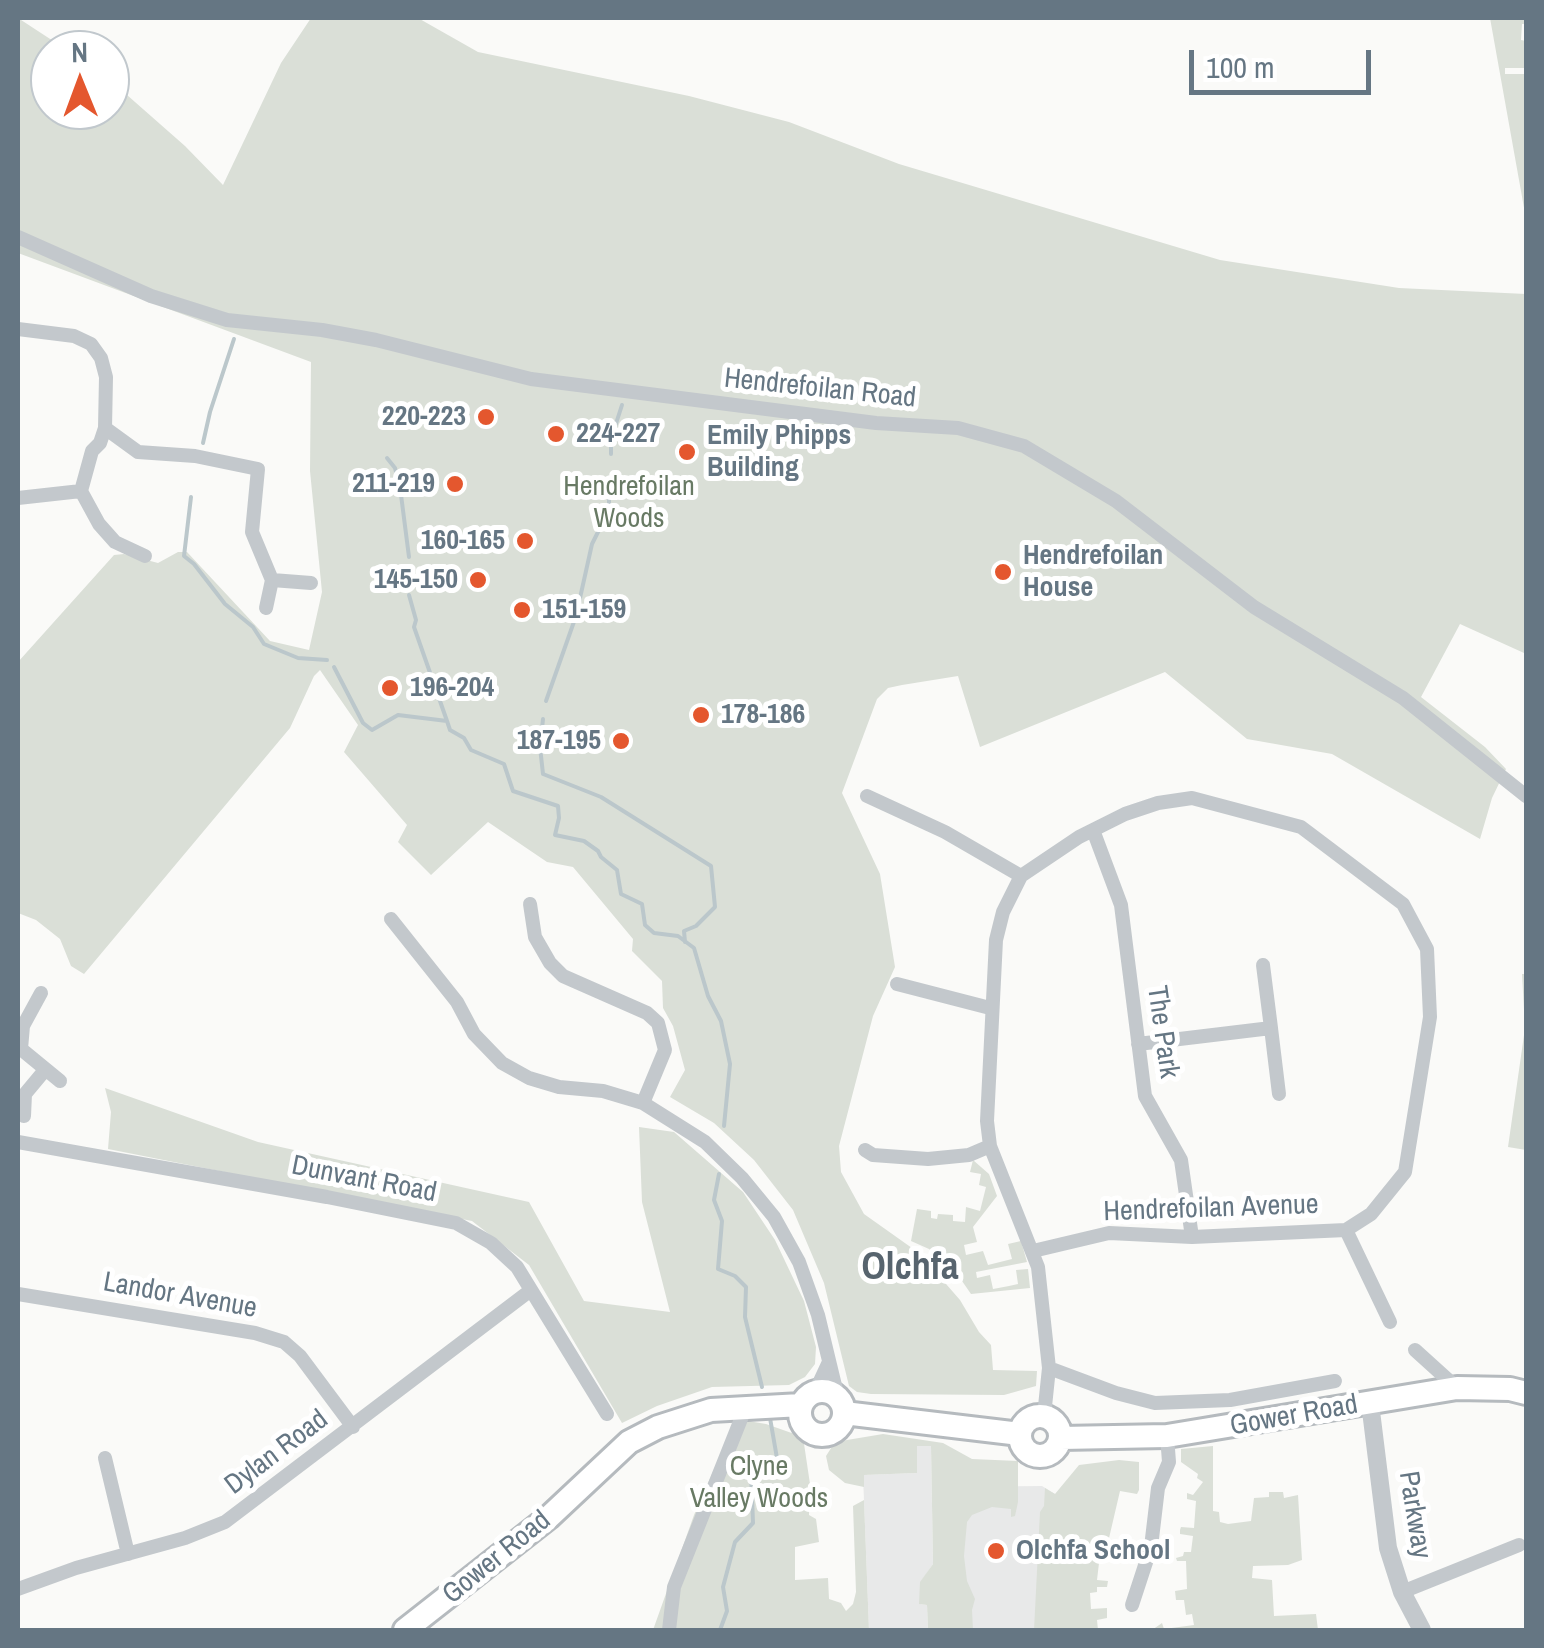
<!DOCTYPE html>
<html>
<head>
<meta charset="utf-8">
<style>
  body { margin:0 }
  #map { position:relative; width:1544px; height:1648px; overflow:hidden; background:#fafaf8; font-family:"Archivo Narrow",sans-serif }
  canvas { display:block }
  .frame { position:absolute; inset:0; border:20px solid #657683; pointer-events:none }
  .north { position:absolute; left:30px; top:30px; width:100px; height:100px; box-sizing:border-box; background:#fff; border:2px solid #c1c8cd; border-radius:50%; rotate:359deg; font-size:28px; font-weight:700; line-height:40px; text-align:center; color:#657683 }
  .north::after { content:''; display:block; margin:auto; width:35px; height:45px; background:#e4572e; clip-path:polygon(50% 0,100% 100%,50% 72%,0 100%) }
  .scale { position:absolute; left:1189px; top:50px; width:182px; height:45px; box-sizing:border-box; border:5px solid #657683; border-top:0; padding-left:12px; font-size:30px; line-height:35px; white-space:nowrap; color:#657683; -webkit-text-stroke:8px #fff; paint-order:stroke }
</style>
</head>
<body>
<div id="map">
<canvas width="1544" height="1648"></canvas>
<div class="frame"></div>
<div class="north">N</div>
<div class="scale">100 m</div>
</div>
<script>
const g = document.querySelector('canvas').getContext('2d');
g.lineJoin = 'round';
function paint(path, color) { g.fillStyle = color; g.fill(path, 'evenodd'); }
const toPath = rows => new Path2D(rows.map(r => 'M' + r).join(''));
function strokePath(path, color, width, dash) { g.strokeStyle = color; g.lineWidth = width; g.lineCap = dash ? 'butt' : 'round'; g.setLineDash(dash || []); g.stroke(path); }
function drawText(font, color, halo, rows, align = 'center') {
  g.font = font + ' "Archivo Narrow",sans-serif'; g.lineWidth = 10; g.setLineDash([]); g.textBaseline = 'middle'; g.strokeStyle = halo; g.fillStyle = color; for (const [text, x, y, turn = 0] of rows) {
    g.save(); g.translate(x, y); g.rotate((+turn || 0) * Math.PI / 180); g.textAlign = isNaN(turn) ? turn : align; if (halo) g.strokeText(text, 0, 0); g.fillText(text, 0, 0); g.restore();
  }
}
const built = toPath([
  [917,1445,931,1446,933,1564,921,1582,920,1604,927,1605,928,1630,869,1630,863,1475,917,1473],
  [1042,1486,1055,1494,1057,1630,935,1630,938,1487]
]);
const green = toPath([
  [18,18,67,50,50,50,50,110,110,110,110,80,185,146,223,185,281,63,311,18,418,18,478,52,689,96,789,122,899,164,1220,260,1399,288,1526,294,1526,647,1524,653,1460,624,1421,697,1485,747,1506,769,1492,798,1480,839,1332,754,1247,739,1165,672,980,747,958,676,902,685,888,688,877,699,842,793,880,874,895,967,873,1016,839,1146,841,1172,864,1214,919,1253,960,1300,979,1332,991,1345,993,1370,1037,1371,1036,1386,1004,1395,871,1394,857,1392,849,1386,824,1283,793,1210,754,1160,714,1123,670,1097,685,1070,673,1026,663,1008,662,981,632,951,633,939,573,867,547,862,488,822,431,875,398,842,407,825,344,752,358,725,320,670,314,676,290,728,84,974,71,966,60,939,36,920,18,913,18,662,114,555,124,554,158,563,178,552,187,552,270,641,309,650,322,592,310,471,311,362,18,253],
  [1490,18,1526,18,1526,24,1522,24,1521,40,1526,41,1524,67,1526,68,1505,68,1505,74,1526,74,1526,219],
  [1522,974,1526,974,1526,1150,1508,1147,1525,1028],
  [105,1088,258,1142,529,1202,584,1301,670,1312,642,1202,639,1127,674,1132,743,1192,775,1240,804,1301,816,1347,815,1364,805,1377,789,1385,712,1387,657,1406,622,1423,529,1265,472,1221,108,1149,111,1112],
  [973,1160,989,1174,997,1196,973,1227,977,1242,964,1245,966,1255,983,1251,988,1265,1012,1259,1008,1244,1021,1241,1027,1262,976,1272,977,1278,990,1275,993,1289,1009,1286,1018,1284,1016,1270,1028,1269,1030,1288,971,1294,962,1281,929,1249,911,1241,917,1209,931,1211,931,1218,937,1219,938,1214,953,1215,953,1221,965,1222,966,1207,980,1211,986,1187,979,1185,981,1174,970,1172],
  [736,1419,766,1424,803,1437,810,1484,809,1515,816,1519,819,1542,795,1547,795,1580,828,1578,829,1599,841,1603,846,1611,853,1604,856,1592,853,1506,864,1500,869,1630,653,1630,694,1515],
  [883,1434,943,1443,972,1459,1018,1461,1018,1502,1015,1516,1011,1517,1011,1509,992,1507,972,1515,967,1522,964,1556,967,1581,975,1599,972,1610,973,1630,928,1630,927,1605,919,1604,920,1582,933,1564,931,1446,917,1446,917,1473,864,1475,864,1487,845,1483,829,1470,826,1456,835,1442],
  [1213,1446,1213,1511,1219,1512,1220,1522,1228,1524,1251,1521,1254,1498,1269,1497,1269,1492,1283,1492,1284,1498,1298,1495,1302,1560,1288,1565,1253,1566,1252,1578,1272,1580,1274,1616,1316,1614,1318,1630,1152,1630,1162,1623,1164,1629,1194,1625,1192,1614,1186,1615,1184,1600,1176,1600,1175,1591,1187,1589,1186,1561,1177,1561,1176,1558,1183,1556,1184,1552,1191,1552,1193,1536,1180,1534,1180,1530,1181,1527,1194,1528,1196,1501,1187,1499,1187,1493,1193,1495,1203,1482,1197,1478,1198,1474,1181,1462,1181,1449],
  [1119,1460,1139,1462,1139,1490,1137,1494,1120,1491,1106,1551,1115,1554,1114,1559,1107,1558,1106,1563,1099,1563,1097,1580,1108,1581,1107,1587,1097,1587,1097,1592,1090,1593,1091,1609,1107,1608,1107,1618,1097,1620,1098,1630,1034,1630,1040,1512,1044,1506,1045,1488,1055,1494,1079,1465]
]);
const stream = toPath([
  [203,443,210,412,234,339],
  [611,454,611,439,622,405],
  [387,458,395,468,400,487,409,557],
  [191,497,184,556,194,564,225,604,253,627,264,644,298,658,327,660],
  [409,595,416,620,414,627,447,721],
  [334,667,363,723,372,730,398,715,447,721,450,730,464,738,471,750,504,764,513,791,558,806,559,818,555,835,584,841,598,851,601,857,617,870,621,894,642,904,645,925,654,933,678,936,694,948,708,996,721,1021,730,1064,724,1126],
  [546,701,576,616,592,544,609,510,609,483],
  [543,719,540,747,543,774,601,797,711,866,715,907,696,926,684,931,685,942],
  [719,1174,714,1200,722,1221,718,1269,735,1276,746,1287,745,1317,762,1387],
  [720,1630,727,1611,723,1587,735,1542,753,1523,751,1471,778,1464,770,1418]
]);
const minor = toPath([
  [18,237,151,296,227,320,322,330,376,340,531,379,876,423,958,428,1024,446,1116,501,1254,607,1403,698,1526,796],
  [18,329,74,336,91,344,101,358,106,377,105,428,100,443,92,451,81,491,99,524,115,542,145,556],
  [105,428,138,452,195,456,258,469,252,532,272,580],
  [18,498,81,491],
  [266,608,272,580,311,583],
  [867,796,945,832,1021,876],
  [1093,830,1121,905,1145,1096,1181,1160,1192,1237],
  [530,904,535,937,550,963,563,976,647,1013,658,1023,665,1050,643,1103],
  [391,919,457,1002,474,1034,502,1063,529,1078,559,1087,603,1091,643,1103,705,1142,742,1178,774,1217,799,1262,818,1315,838,1398],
  [897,984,990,1008],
  [1271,1028,1279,1094],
  [1138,1044,1271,1028,1263,965],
  [18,1049,21,1049,23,1026,41,993],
  [21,1049,60,1081],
  [24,1116,25,1094,45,1070],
  [18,1142,327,1197,456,1223,491,1243,517,1267,607,1414],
  [865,1150,873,1155,928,1159,969,1155,990,1146],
  [1346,1230,1390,1322],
  [1033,1251,1109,1233,1192,1237,1346,1230,1371,1214,1405,1172,1430,1017,1427,949,1403,904,1301,827,1192,798,1158,803,1125,814,1079,837,1021,876,1003,912,996,940,987,1121,990,1146,1038,1267,1049,1368,1044,1416],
  [18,1294,255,1333,284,1342,300,1356,353,1427],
  [1415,1350,1457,1388],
  [1049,1368,1116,1393,1155,1403,1230,1400,1335,1381],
  [815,1392,828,1364],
  [105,1458,128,1554],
  [18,1589,76,1568,185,1538,225,1522,531,1290],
  [1402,1592,1519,1545],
  [1132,1605,1151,1547,1158,1488,1169,1462,1167,1436],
  [669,1630,674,1587,745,1409]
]);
const tertiary = toPath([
  [1370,1403,1388,1548,1402,1592,1422,1630]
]);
const primary = toPath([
  '800 1413a22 22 0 1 1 44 0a22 22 0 1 1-44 0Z',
  [844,1413,1020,1434],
  '1020 1436a20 20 0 1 1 40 0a20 20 0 1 1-40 0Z',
  [1061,1438,1167,1436,1457,1388,1510,1389,1526,1393],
  [405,1630,549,1517,629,1442,658,1427,711,1410,801,1405]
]);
const markers = [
  [486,417,10,"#e4572e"],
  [556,434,10,"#e4572e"],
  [687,452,10,"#e4572e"],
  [455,484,10,"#e4572e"],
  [525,541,10,"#e4572e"],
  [1003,572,10,"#e4572e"],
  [478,580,10,"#e4572e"],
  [522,610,10,"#e4572e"],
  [390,688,10,"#e4572e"],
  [701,715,10,"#e4572e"],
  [621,741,10,"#e4572e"],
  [996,1551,10,"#e4572e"]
];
const streetNames = [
  ["Hendrefoilan Road",820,389,6],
  ["The Park",1162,1032,82],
  ["Dunvant Road",364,1180,11],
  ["Hendrefoilan Avenue",1211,1209,-2],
  ["Landor Avenue",180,1296,10],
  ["Gower Road",1294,1416,-10],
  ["Dylan Road",277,1453,-37],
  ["Parkway",1414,1515,81],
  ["Gower Road",497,1558,-39]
];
const poiNames = [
  ["220-223",466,417,"right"],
  ["224-227",576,434],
  ["Emily Phipps",707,436],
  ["Building",707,468],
  ["211-219",435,484,"right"],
  ["160-165",505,541,"right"],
  ["Hendrefoilan",1023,556],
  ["House",1023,588],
  ["145-150",458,580,"right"],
  ["151-159",542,610],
  ["196-204",410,688],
  ["178-186",721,715],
  ["187-195",601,741,"right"],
  ["Olchfa School",1016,1551]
];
const parkNames = [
  ["Hendrefoilan",629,487],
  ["Woods",629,519],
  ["Clyne",759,1467],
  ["Valley Woods",759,1499]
];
const districtNames = [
  ["Olchfa",910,1269]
];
paint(built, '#e8e9e9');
paint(green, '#dadfd7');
strokePath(stream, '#bbc7cb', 4);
strokePath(primary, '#b5babe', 28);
strokePath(minor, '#c3c8cc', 14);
strokePath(tertiary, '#c3c8cc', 18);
strokePath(primary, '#fff', 22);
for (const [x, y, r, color] of markers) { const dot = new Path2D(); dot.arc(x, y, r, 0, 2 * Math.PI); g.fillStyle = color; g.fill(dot); strokePath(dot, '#fff', 4); }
drawText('28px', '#657683', '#fff', streetNames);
drawText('bold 28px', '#657683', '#fff', poiNames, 'left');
drawText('28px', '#687a64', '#fff', parkNames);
drawText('bold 38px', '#57646e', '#fff', districtNames);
</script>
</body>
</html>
